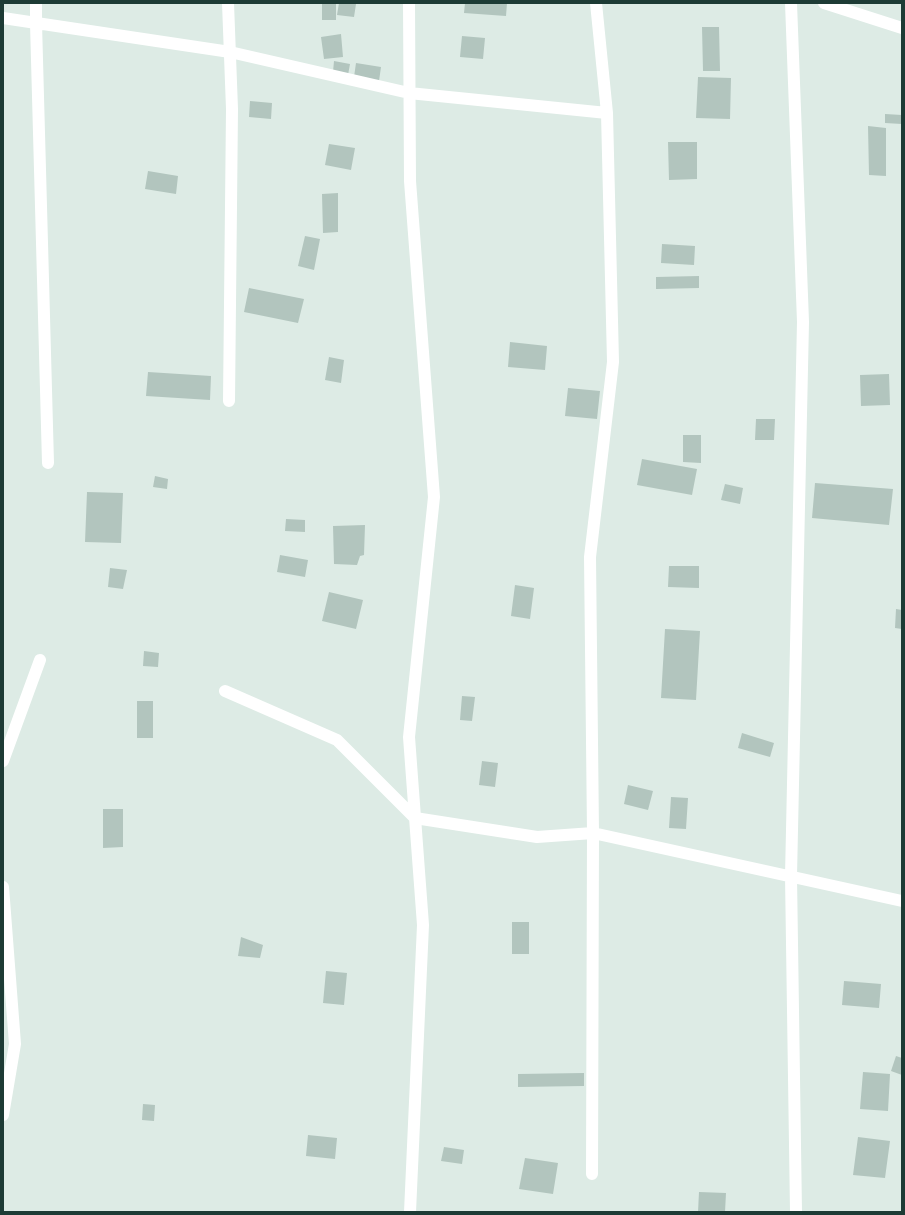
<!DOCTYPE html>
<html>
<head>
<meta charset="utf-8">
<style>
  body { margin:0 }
  #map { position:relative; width:905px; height:1215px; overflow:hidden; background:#ddebe5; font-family:"IBM Plex Sans",sans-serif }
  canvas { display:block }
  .frame { position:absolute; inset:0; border:4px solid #1d3b35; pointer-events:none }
</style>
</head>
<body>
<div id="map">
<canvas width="905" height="1215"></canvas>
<div class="frame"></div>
</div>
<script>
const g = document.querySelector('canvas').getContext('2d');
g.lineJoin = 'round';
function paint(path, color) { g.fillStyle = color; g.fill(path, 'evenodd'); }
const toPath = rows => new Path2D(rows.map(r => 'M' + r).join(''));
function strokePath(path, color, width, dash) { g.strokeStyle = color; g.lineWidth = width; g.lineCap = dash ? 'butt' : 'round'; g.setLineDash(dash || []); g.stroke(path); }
const building = toPath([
  [339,3,356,4,354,17,337,15],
  [465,3,507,3,506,16,464,13],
  [322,4,336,4,336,20,322,20],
  [702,27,719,27,720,71,703,71],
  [341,34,343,57,324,59,321,37],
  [462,36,485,38,483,59,460,57],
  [334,61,350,64,348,75,333,72],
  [356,63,381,67,379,81,354,77],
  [698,77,731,78,730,119,696,118],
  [250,101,272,103,271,119,249,117],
  [885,114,902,115,902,124,885,123],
  [868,126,886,128,886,176,869,175],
  [668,142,697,142,697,179,669,180],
  [329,144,355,148,351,170,325,165],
  [148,171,178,176,176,194,145,189],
  [338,193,338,232,323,233,322,194],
  [305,236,320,239,314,270,298,266],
  [662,244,695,246,694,265,661,263],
  [699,276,699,288,656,289,656,277],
  [249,288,304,299,298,323,244,312],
  [510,342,547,346,545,370,508,367],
  [329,357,344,360,341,383,325,380],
  [148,372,211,376,210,400,146,396],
  [889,374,890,405,861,406,860,375],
  [568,388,600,391,597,419,565,416],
  [756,419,775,419,774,440,755,440],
  [683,435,701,435,701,463,683,462],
  [642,459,697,469,692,495,637,485],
  [155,476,168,479,167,489,153,487],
  [815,483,893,489,889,525,812,518],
  [725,484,743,488,740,504,721,500],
  [87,492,123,493,121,543,85,542],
  [286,519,305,520,305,532,285,531],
  [365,525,364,555,360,556,357,565,334,564,333,526],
  [280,555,308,560,305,577,277,572],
  [669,566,699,566,699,588,668,587],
  [110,568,127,570,123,589,108,587],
  [515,585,534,588,530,619,511,616],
  [329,592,363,600,356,629,322,621],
  [896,609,902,610,902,629,895,628],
  [665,629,700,631,696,700,661,698],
  [144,651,159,653,158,667,143,666],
  [462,696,475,697,472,721,460,720],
  [137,701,153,701,153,738,137,738],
  [742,733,774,743,770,757,738,748],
  [482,761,498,763,495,787,479,785],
  [628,785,653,791,648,810,624,804],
  [671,797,688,798,686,829,669,828],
  [103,809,123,809,123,847,103,848],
  [512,922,529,922,529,954,512,954],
  [241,937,263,945,260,958,238,956],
  [326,971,347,973,344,1005,323,1003],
  [844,981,881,984,879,1008,842,1005],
  [896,1056,902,1058,902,1075,891,1071],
  [863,1072,890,1074,888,1111,860,1109],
  [584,1073,584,1086,518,1087,518,1074],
  [143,1104,155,1105,154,1121,142,1120],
  [308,1135,337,1138,335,1159,306,1156],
  [858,1137,890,1141,885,1178,853,1175],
  [444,1147,464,1150,462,1164,441,1161],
  [525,1158,558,1163,553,1194,519,1189],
  [699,1192,726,1193,725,1212,698,1212]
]);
const minor = toPath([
  [36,3,36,23,48,463],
  [228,3,232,109,229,401],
  [409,3,410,181,434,497,409,737,423,925,410,1212],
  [596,3,607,113,613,362,590,557,593,833,902,901],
  [791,3,803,322,791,876,796,1212],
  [824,3,902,28],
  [3,18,230,52,409,93,607,113],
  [225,691,337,740,415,818,537,837,593,833,592,1174],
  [3,761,40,660],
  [3,887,15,1044,3,1115]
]);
paint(building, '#b2c5be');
strokePath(minor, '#fff', 12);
</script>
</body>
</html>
